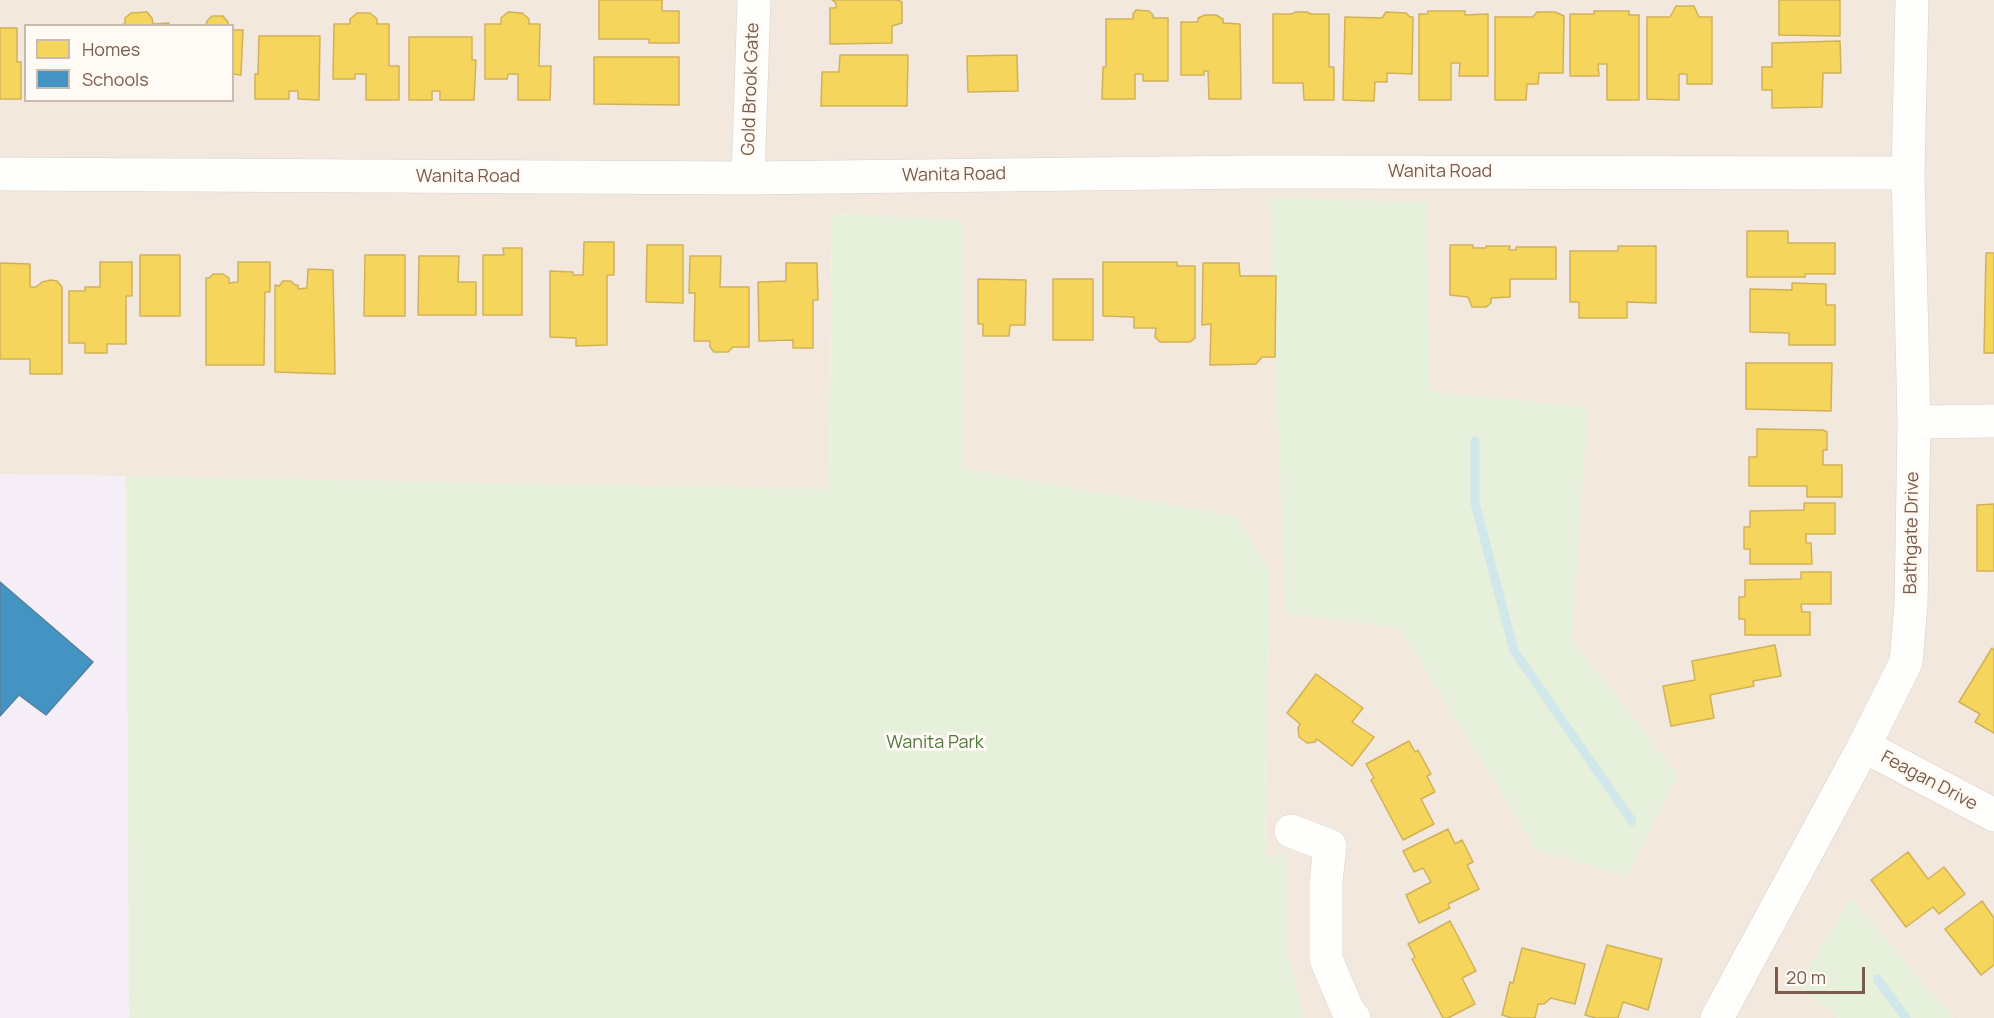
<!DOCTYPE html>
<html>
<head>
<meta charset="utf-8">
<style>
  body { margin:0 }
  #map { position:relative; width:1994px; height:1018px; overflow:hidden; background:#f9f5f0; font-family:Manrope,sans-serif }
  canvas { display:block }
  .legend { position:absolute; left:24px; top:24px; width:210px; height:78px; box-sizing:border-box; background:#fffaf3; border:2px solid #cabbb1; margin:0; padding:8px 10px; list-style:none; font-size:18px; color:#7a5c4d }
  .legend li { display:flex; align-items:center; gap:12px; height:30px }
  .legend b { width:30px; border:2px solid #cabbb1 }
  .scale { position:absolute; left:1775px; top:967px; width:90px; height:27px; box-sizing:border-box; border:3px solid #7a5c4d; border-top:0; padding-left:8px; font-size:18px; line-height:21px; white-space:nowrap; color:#7a5c4d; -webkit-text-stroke:4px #fffaf3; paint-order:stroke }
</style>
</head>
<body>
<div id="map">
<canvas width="1994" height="1018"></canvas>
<ul class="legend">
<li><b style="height:16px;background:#f6d55c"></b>Homes</li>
<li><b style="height:16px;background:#4393c3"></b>Schools</li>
</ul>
<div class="scale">20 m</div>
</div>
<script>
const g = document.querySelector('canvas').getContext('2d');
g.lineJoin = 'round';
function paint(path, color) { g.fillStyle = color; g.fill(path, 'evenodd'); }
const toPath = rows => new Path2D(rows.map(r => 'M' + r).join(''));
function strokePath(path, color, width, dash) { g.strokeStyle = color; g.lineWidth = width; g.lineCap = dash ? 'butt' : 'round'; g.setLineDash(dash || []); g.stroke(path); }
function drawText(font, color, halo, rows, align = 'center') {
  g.font = font + ' Manrope,sans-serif'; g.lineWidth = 6; g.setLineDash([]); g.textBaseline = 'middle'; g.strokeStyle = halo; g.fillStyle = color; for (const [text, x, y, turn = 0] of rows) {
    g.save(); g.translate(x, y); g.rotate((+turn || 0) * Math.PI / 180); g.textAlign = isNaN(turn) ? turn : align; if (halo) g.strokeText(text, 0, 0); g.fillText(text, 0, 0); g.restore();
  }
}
const residential = toPath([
  [0,0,1994,0,1994,1018,1953,1018,1851,898,1798,985,1838,1018,1304,1018,1287,953,1288,853,1265,858,1270,572,1235,516,963,469,961,219,832,214,829,489,0,474],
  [26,26,232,26,232,100,26,100]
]);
const education = toPath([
  [0,474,126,476,129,1018,0,1018]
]);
const green = toPath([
  [1270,198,1428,202,1429,391,1588,407,1572,639,1678,776,1626,877,1536,849,1399,628,1285,614],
  [832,214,962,219,963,469,1236,516,1270,572,1265,857,1288,853,1287,953,1304,1018,129,1018,126,476,829,489],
  [1851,898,1953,1018,1838,1018,1798,985]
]);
const homes = toPath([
  [599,0,662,0,662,11,679,11,679,43,649,43,649,39,599,39,599,0],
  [832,0,897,0,902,2,902,23,892,26,892,43,830,44,830,8,836,8,836,3,832,0],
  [1779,0,1840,0,1840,36,1779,35,1779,0],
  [1676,6,1694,6,1699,17,1712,17,1712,84,1687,84,1687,74,1679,74,1679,100,1647,99,1647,17,1670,17,1676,6],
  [1136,10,1149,11,1153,15,1153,18,1168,18,1168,81,1143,81,1143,74,1135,74,1135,99,1102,99,1103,67,1106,67,1106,19,1133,19,1133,14,1136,10],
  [1428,11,1465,11,1465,15,1488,14,1488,76,1459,76,1460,63,1451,63,1451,100,1419,100,1419,14,1428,14,1428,11],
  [1594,11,1629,11,1629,15,1639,15,1639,100,1607,100,1607,64,1598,64,1599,76,1570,76,1570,14,1594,14,1594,11],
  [147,12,152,18,153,24,169,23,169,26,114,26,125,24,125,18,131,13,147,12],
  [508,12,522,13,529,19,529,24,540,24,539,66,551,66,550,100,518,100,518,74,508,74,507,79,485,79,485,24,501,24,501,18,508,12],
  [1295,12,1307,12,1311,14,1329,14,1329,67,1334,67,1334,100,1304,100,1303,83,1273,83,1273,14,1292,14,1295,12],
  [1386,12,1406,13,1410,17,1413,17,1412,74,1387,73,1387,82,1375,82,1374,101,1343,100,1345,17,1382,18,1386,12],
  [1537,12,1555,12,1564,16,1563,73,1539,73,1538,84,1527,84,1526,100,1495,100,1495,17,1533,17,1537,12],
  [357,13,370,13,377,19,377,24,389,24,389,66,399,66,399,100,366,100,366,74,355,74,355,79,333,79,334,24,350,24,350,19,357,13],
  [1205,15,1216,15,1223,19,1223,23,1240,24,1241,99,1209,99,1208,71,1204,71,1204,75,1181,75,1181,22,1198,22,1198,18,1205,15],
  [212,16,223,16,228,22,228,26,206,26,207,21,212,16],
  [0,28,17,28,17,62,21,62,21,99,0,99,0,28],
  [232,30,243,30,241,75,232,74,232,30],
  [259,36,320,36,319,100,298,99,298,91,289,91,289,99,255,99,255,74,258,74,259,36],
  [409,37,472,37,472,60,476,60,474,100,440,100,440,91,432,91,432,100,409,100,409,37],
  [1840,41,1841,73,1823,73,1822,107,1772,108,1772,90,1762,90,1762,67,1772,67,1772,43,1840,41],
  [840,55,908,55,907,106,821,106,822,72,839,72,840,55],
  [1017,55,1018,91,968,92,967,56,1017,55],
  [594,57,679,57,679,105,594,104,594,57],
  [1747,231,1788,231,1788,243,1835,243,1835,274,1805,274,1805,277,1747,277,1747,231],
  [584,242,614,242,614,275,607,275,607,345,576,346,576,338,550,337,550,271,573,272,573,275,583,275,584,242],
  [647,245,683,245,683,303,646,302,647,245],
  [1450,245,1473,245,1473,248,1486,248,1486,246,1510,246,1509,250,1516,250,1516,247,1556,247,1556,279,1510,279,1510,297,1491,298,1491,303,1486,307,1472,307,1468,297,1450,295,1450,245],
  [1618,246,1656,246,1656,303,1627,302,1627,318,1579,318,1579,302,1570,302,1570,251,1618,251,1618,246],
  [503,248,522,248,522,315,483,315,483,255,504,255,503,248],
  [1986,253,1994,253,1994,353,1984,353,1986,253],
  [140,255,180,255,180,316,140,316,140,255],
  [365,255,405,255,405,316,364,316,365,255],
  [419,256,459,256,458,282,476,282,476,315,418,315,419,256],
  [690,256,721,256,720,287,749,287,749,347,733,347,728,352,714,352,710,347,710,341,694,341,695,293,689,293,690,256],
  [100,262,132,262,132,296,126,296,126,344,107,344,107,353,85,353,85,343,69,343,69,291,85,291,85,287,100,287,100,262],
  [238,262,270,262,270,292,265,292,264,365,206,365,206,278,209,278,213,274,223,274,229,278,229,283,238,282,238,262],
  [1103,262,1177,262,1177,266,1195,266,1195,338,1190,342,1160,342,1155,337,1156,328,1134,328,1134,317,1103,316,1103,262],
  [0,263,30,264,30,287,36,287,42,282,51,280,57,281,62,287,62,374,30,374,30,359,0,359,0,263],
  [786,263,817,263,818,300,813,300,813,348,793,348,793,340,759,341,758,282,786,281,786,263],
  [1203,263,1239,263,1240,276,1276,276,1275,357,1262,357,1256,364,1210,365,1211,324,1202,325,1203,263],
  [308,269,333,270,335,374,275,372,275,285,279,286,283,281,291,281,295,285,298,285,298,289,307,288,308,269],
  [978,279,1026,280,1025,325,1010,325,1009,336,983,336,983,324,978,324,978,279],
  [1053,279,1093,279,1093,340,1053,340,1053,279],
  [1792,283,1826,284,1826,305,1835,305,1835,345,1789,345,1789,333,1750,332,1750,289,1792,290,1792,283],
  [1746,363,1832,363,1831,411,1746,409,1746,363],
  [1757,429,1823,430,1827,432,1827,450,1823,450,1823,465,1842,465,1842,497,1807,497,1807,486,1749,486,1749,457,1757,457,1757,429],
  [1804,503,1835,503,1835,534,1806,534,1806,543,1811,543,1812,564,1750,564,1750,549,1744,549,1744,527,1750,527,1750,511,1804,510,1804,503],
  [1994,504,1994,571,1977,571,1977,505,1994,504],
  [1801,572,1831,572,1831,604,1801,604,1802,612,1810,612,1810,635,1745,635,1745,619,1739,619,1739,597,1745,597,1745,580,1801,579,1801,572],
  [1775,645,1781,676,1753,681,1754,686,1710,695,1714,718,1671,726,1663,686,1695,680,1692,661,1775,645],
  [1992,648,1994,650,1994,733,1975,722,1980,714,1959,702,1992,648],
  [1316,674,1363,708,1352,722,1374,737,1352,766,1317,739,1315,742,1307,743,1299,737,1298,728,1300,724,1287,713,1316,674],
  [1409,741,1415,752,1418,750,1431,774,1427,776,1435,792,1421,799,1434,824,1403,840,1371,780,1374,778,1366,764,1409,741],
  [1448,829,1455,844,1462,840,1473,862,1467,865,1479,889,1448,904,1450,908,1419,923,1406,895,1431,882,1423,868,1414,872,1403,851,1448,829],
  [1908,852,1928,879,1944,867,1965,894,1939,914,1933,907,1906,927,1871,880,1908,852],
  [1982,901,1994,918,1994,965,1981,975,1945,929,1982,901],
  [1450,921,1476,971,1462,978,1475,1004,1448,1018,1443,1018,1412,959,1415,957,1408,944,1450,921],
  [1607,945,1662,959,1648,1010,1623,1002,1618,1018,1596,1018,1585,1015,1607,945],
  [1522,948,1585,964,1575,1004,1551,998,1544,1004,1538,1004,1535,1018,1512,1018,1502,1015,1510,982,1513,983,1522,948]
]);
const schools = toPath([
  [0,582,93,662,46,715,19,695,0,716,0,582]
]);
const stream = toPath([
  [1475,441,1475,503,1514,651,1632,821],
  [1877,979,1906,1018]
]);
const street = toPath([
  [0,174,748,178,1255,172,1908,173],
  [748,178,754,0],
  [1914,422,1994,421],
  [1864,746,1994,815],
  [1291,831,1330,846,1326,881,1326,959,1348,1011,1354,1018],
  [1717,1018,1864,746,1906,662,1911,605,1914,422,1908,173,1912,0]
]);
const streetNames = [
  ["Gold Brook Gate",751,89,-88],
  ["Wanita Road",1440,172],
  ["Wanita Road",954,175,-1],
  ["Wanita Road",468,177],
  ["Bathgate Drive",1912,533,-89],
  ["Feagan Drive",1929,781,28]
];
const parkNames = [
  ["Wanita Park",935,743]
];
paint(residential, '#f2e8de');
paint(education, '#f6eef6');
paint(green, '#e7f0db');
paint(homes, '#f6d55c');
strokePath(homes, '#d1b158', 1.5);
paint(schools, '#4393c3');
strokePath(schools, '#5482a0', 1.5);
strokePath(stream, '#d0e8ea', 9);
strokePath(street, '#d7d1cb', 34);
strokePath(street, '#fefefd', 33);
drawText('18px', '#7a5c4d', '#fffaf3', streetNames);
drawText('18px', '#537a41', '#fffaf3', parkNames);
</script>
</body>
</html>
